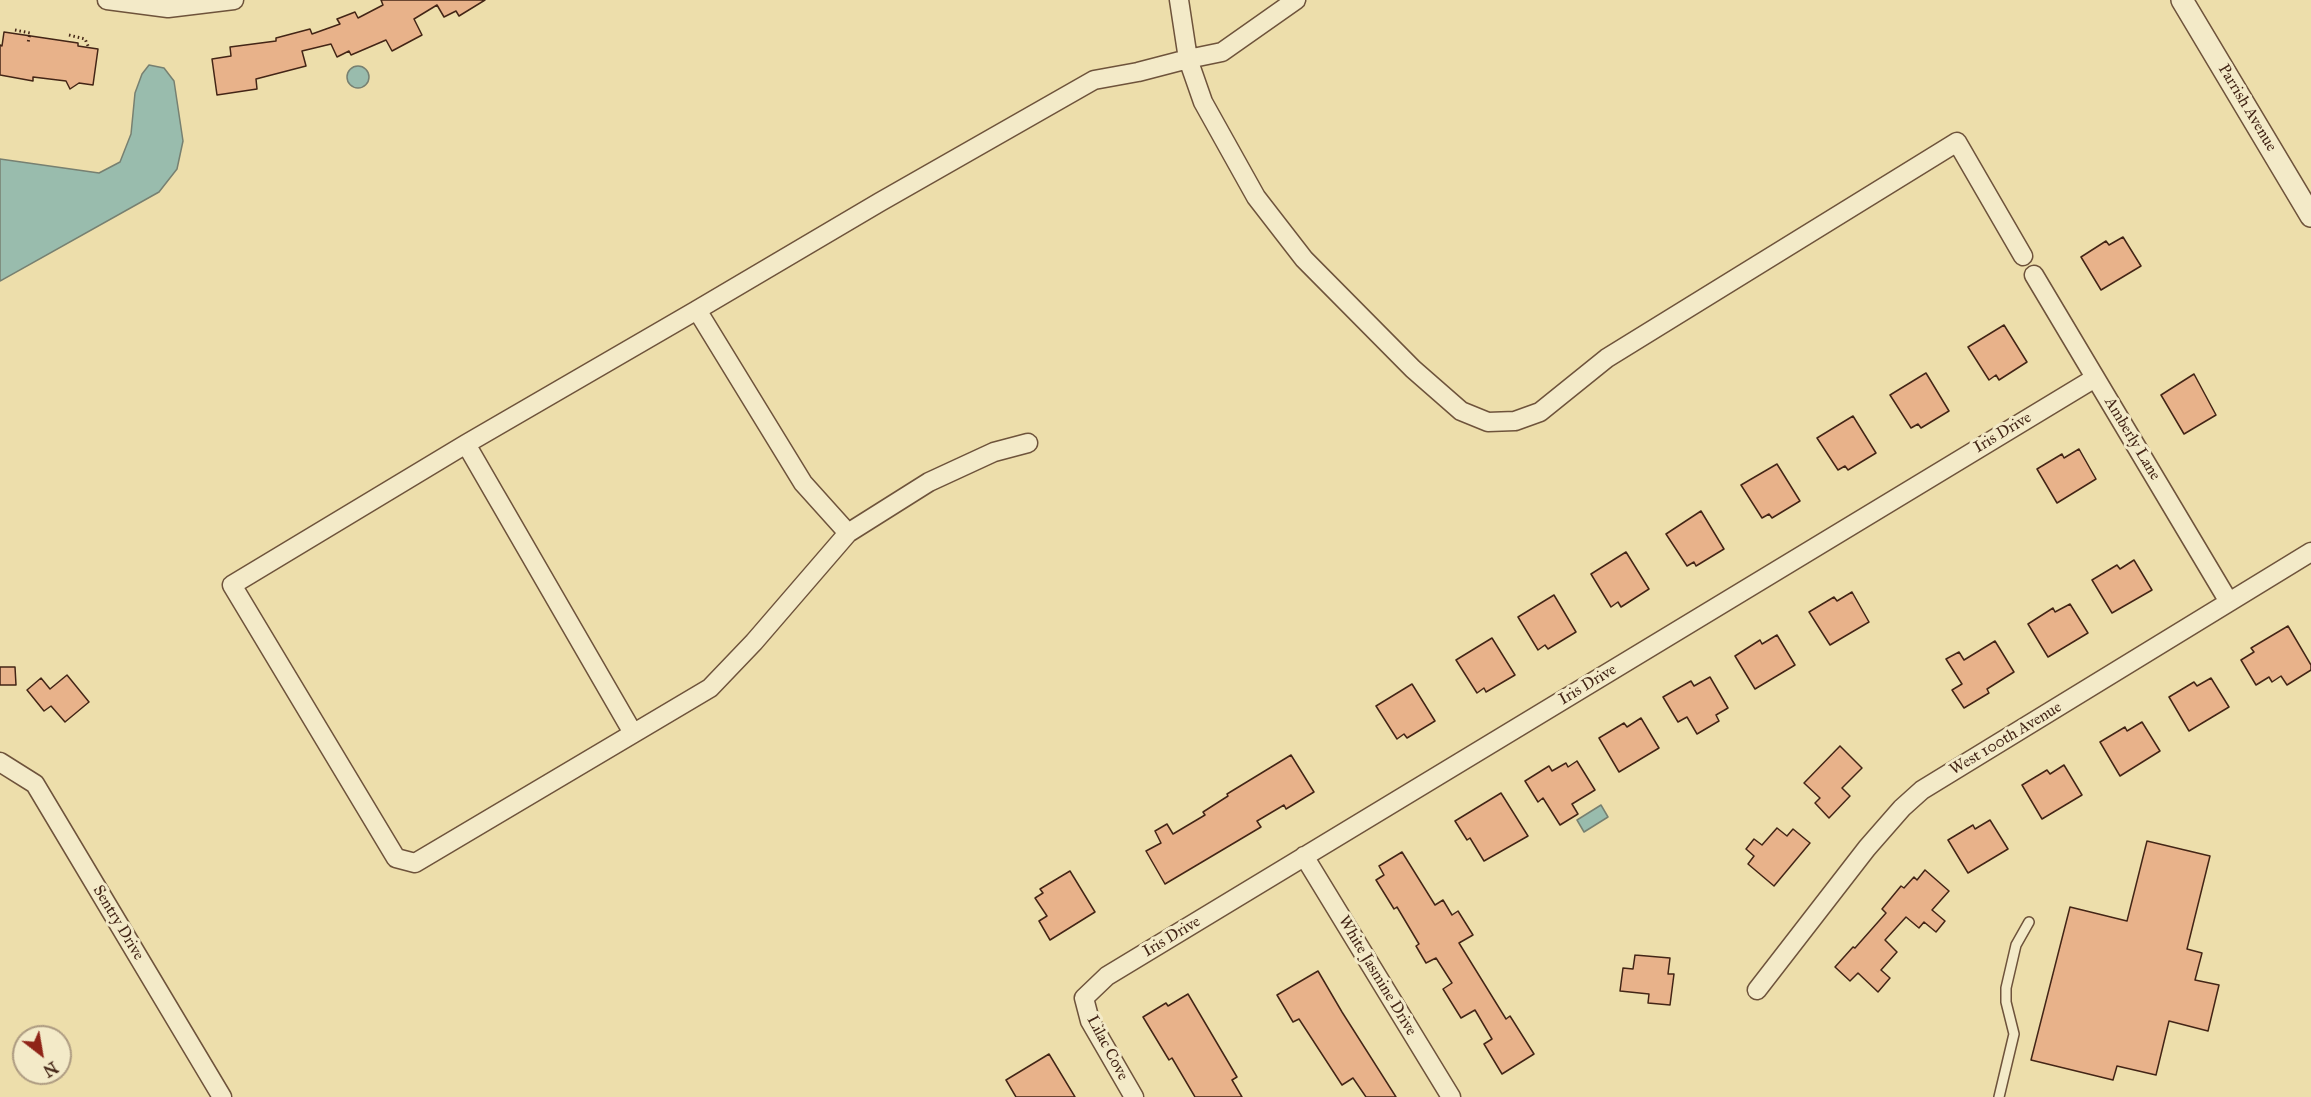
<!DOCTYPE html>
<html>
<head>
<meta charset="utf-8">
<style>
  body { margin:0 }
  #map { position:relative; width:2311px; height:1097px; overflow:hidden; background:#eddeab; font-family:"IM FELL Great Primer",serif }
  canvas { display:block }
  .north { position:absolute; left:12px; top:1025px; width:60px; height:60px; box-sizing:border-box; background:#f3eac8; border:2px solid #ad9b81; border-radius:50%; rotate:149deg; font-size:16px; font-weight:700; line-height:24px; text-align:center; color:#432516 }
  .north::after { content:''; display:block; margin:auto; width:21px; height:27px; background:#8f2418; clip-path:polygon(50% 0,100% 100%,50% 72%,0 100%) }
</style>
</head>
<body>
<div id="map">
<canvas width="2311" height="1097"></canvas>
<div class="north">N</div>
</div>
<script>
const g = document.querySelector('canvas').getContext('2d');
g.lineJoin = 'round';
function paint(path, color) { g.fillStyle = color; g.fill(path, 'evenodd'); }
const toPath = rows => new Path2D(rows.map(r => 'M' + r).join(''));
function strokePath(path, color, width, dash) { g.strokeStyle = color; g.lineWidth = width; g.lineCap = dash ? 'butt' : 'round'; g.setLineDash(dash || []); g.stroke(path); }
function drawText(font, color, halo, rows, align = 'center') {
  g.font = font + ' "IM FELL Great Primer",serif'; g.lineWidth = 6; g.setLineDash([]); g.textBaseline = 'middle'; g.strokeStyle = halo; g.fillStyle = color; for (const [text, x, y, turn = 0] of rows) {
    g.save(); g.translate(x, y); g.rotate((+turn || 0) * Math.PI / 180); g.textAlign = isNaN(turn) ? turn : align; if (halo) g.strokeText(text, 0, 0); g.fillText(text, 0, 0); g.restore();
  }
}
const water = toPath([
  [149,65,164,68,174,81,183,141,177,169,159,192,0,281,0,159,99,173,120,162,131,134,135,93,142,74,149,65],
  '347 77a11 11 0 1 1 22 0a11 11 0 1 1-22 0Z',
  [1601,805,1608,817,1584,832,1577,820,1601,805]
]);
const building = toPath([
  [381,0,485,0,459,16,456,11,444,17,437,5,414,19,422,35,392,51,386,40,351,55,349,51,337,57,331,44,302,51,306,66,256,79,257,89,217,95,212,59,231,56,230,47,276,41,276,38,310,29,312,34,340,24,337,19,355,12,358,18,383,5,381,0],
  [4,32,78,43,78,46,98,49,93,85,79,83,70,89,66,81,33,77,33,81,0,75,0,45,2,46,4,32],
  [2123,237,2141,266,2101,290,2081,257,2106,241,2109,245,2123,237],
  [2004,325,2027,362,1999,380,1996,375,1989,380,1968,347,2004,325],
  [1926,373,1949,411,1921,428,1918,424,1911,428,1890,395,1926,373],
  [2194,374,2216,415,2184,434,2161,395,2194,374],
  [1853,416,1876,453,1848,470,1845,466,1838,470,1817,438,1853,416],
  [2079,449,2096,479,2057,503,2037,469,2062,454,2064,458,2079,449],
  [1777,464,1800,501,1772,518,1769,514,1762,518,1741,485,1777,464],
  [1701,511,1724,549,1696,566,1694,562,1687,566,1666,534,1701,511],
  [1626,552,1649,589,1621,607,1618,602,1611,607,1591,574,1626,552],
  [2134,560,2152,590,2112,613,2092,580,2117,565,2120,569,2134,560],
  [1852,592,1869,622,1830,645,1809,612,1834,597,1837,601,1852,592],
  [1554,595,1576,632,1548,649,1545,645,1538,650,1518,617,1554,595],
  [2070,604,2088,633,2048,657,2028,624,2053,608,2055,612,2070,604],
  [2288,626,2311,665,2311,670,2287,685,2281,676,2272,682,2269,677,2256,685,2241,660,2254,652,2251,648,2288,626],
  [1777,635,1795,665,1755,689,1735,656,1760,640,1762,644,1777,635],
  [1492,638,1515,675,1486,692,1484,688,1477,693,1456,660,1492,638],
  [1995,641,2014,672,1987,689,1989,693,1964,708,1952,690,1962,684,1946,659,1959,652,1964,660,1995,641],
  [0,667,15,667,16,685,0,685,0,667],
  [67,675,89,702,65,722,51,706,44,711,27,690,41,678,50,689,67,675],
  [1710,677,1728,708,1716,715,1719,721,1697,734,1687,717,1678,722,1663,697,1691,681,1694,686,1710,677],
  [2211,678,2229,707,2189,731,2169,697,2194,682,2197,686,2211,678],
  [1412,684,1435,721,1407,738,1404,734,1397,739,1376,706,1412,684],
  [1641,718,1659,748,1619,772,1599,738,1624,723,1627,727,1641,718],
  [2142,722,2160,751,2120,776,2100,742,2125,727,2127,731,2142,722],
  [1840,746,1862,768,1842,788,1850,796,1829,818,1815,803,1820,798,1804,783,1840,746],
  [1291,755,1314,792,1286,809,1284,805,1257,821,1261,827,1165,884,1146,851,1161,843,1155,831,1167,824,1173,834,1205,815,1203,812,1228,796,1227,794,1291,755],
  [1577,761,1595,790,1572,804,1578,814,1560,825,1543,798,1538,802,1525,781,1549,766,1552,771,1566,763,1568,767,1577,761],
  [2064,765,2082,795,2042,819,2022,785,2047,770,2050,774,2064,765],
  [1501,793,1528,836,1484,861,1470,838,1467,840,1455,821,1501,793],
  [1990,820,2008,849,1968,873,1948,840,1973,825,1975,829,1990,820],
  [1777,828,1787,836,1793,829,1810,843,1774,886,1748,864,1754,856,1746,849,1754,839,1762,845,1777,828],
  [2147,841,2210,856,2187,949,2202,953,2195,980,2219,985,2208,1031,2169,1021,2156,1075,2117,1066,2113,1080,2031,1060,2070,907,2127,921,2147,841],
  [1402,852,1435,905,1443,900,1452,915,1458,911,1473,935,1459,943,1506,1019,1510,1016,1534,1054,1502,1074,1484,1044,1492,1039,1475,1010,1461,1018,1443,989,1452,983,1436,958,1426,963,1416,946,1419,944,1397,907,1394,909,1376,880,1384,875,1379,866,1402,852],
  [1925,870,1949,891,1932,910,1945,921,1936,932,1924,922,1919,928,1906,917,1885,940,1897,952,1881,970,1890,978,1878,992,1858,973,1850,981,1835,967,1853,947,1855,948,1886,913,1882,909,1901,886,1904,888,1914,877,1917,880,1925,870],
  [1070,871,1095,912,1050,940,1039,921,1047,916,1035,898,1043,893,1040,889,1070,871],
  [1635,955,1670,958,1668,974,1674,974,1670,1005,1648,1003,1649,994,1620,991,1623,968,1633,969,1635,955],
  [1318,971,1342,1012,1396,1097,1366,1097,1353,1078,1342,1085,1299,1019,1293,1022,1277,995,1318,971],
  [1188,994,1237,1077,1232,1080,1242,1097,1195,1097,1172,1058,1169,1060,1143,1017,1166,1003,1168,1006,1188,994],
  [1049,1054,1075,1097,1016,1097,1006,1080,1049,1054]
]);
const path = toPath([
  [15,30,30,33,28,43],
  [69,35,85,39,89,48]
]);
const service = toPath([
  [1999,1097,2014,1034,2006,1002,2006,988,2016,945,2029,922]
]);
const minor = toPath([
  [107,0,168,8,234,0],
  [1296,0,1222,52,1188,59,1203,102,1256,197,1304,259,1413,369,1461,411,1488,422,1515,421,1540,412,1607,358,1957,142,2023,256],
  [2034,275,2229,602],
  [697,310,466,444,232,585,396,858,415,863,710,688,754,642,848,533,803,483,697,310,880,202,1094,80,1138,72,1188,59,1179,0],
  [466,444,633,733],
  [848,533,929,482,994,452,1028,443],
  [0,762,35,784,222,1097],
  [1304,856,1451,1097],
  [1757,990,1867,848,1902,808,1922,790,2311,552],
  [1134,1097,1090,1021,1084,998,1107,976,2095,378]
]);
const tertiary = toPath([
  [2182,0,2311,216]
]);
const streetNames = [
  ["Parrish Avenue",2247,108,59],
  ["Iris Drive",2003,433,-31],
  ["Amberly Lane",2132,439,59],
  ["Iris Drive",1588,685,-31],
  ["West 100th Avenue",2006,739,-31],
  ["Sentry Drive",118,923,59],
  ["Iris Drive",1172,937,-31],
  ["White Jasmine Drive",1377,976,59],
  ["Lilac Cove",1107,1048,62]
];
paint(water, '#99bcad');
strokePath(water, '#778071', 1.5);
paint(building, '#e8b28a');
strokePath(building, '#432516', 1.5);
strokePath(service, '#6e533b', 12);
strokePath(minor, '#6e533b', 21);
strokePath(tertiary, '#6e533b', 24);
strokePath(path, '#432516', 3, [1.5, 3]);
strokePath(service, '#f3eac8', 9);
strokePath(minor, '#f3eac8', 18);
strokePath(tertiary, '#f3eac8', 21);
drawText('16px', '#432516', '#f3eac8', streetNames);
</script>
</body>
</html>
